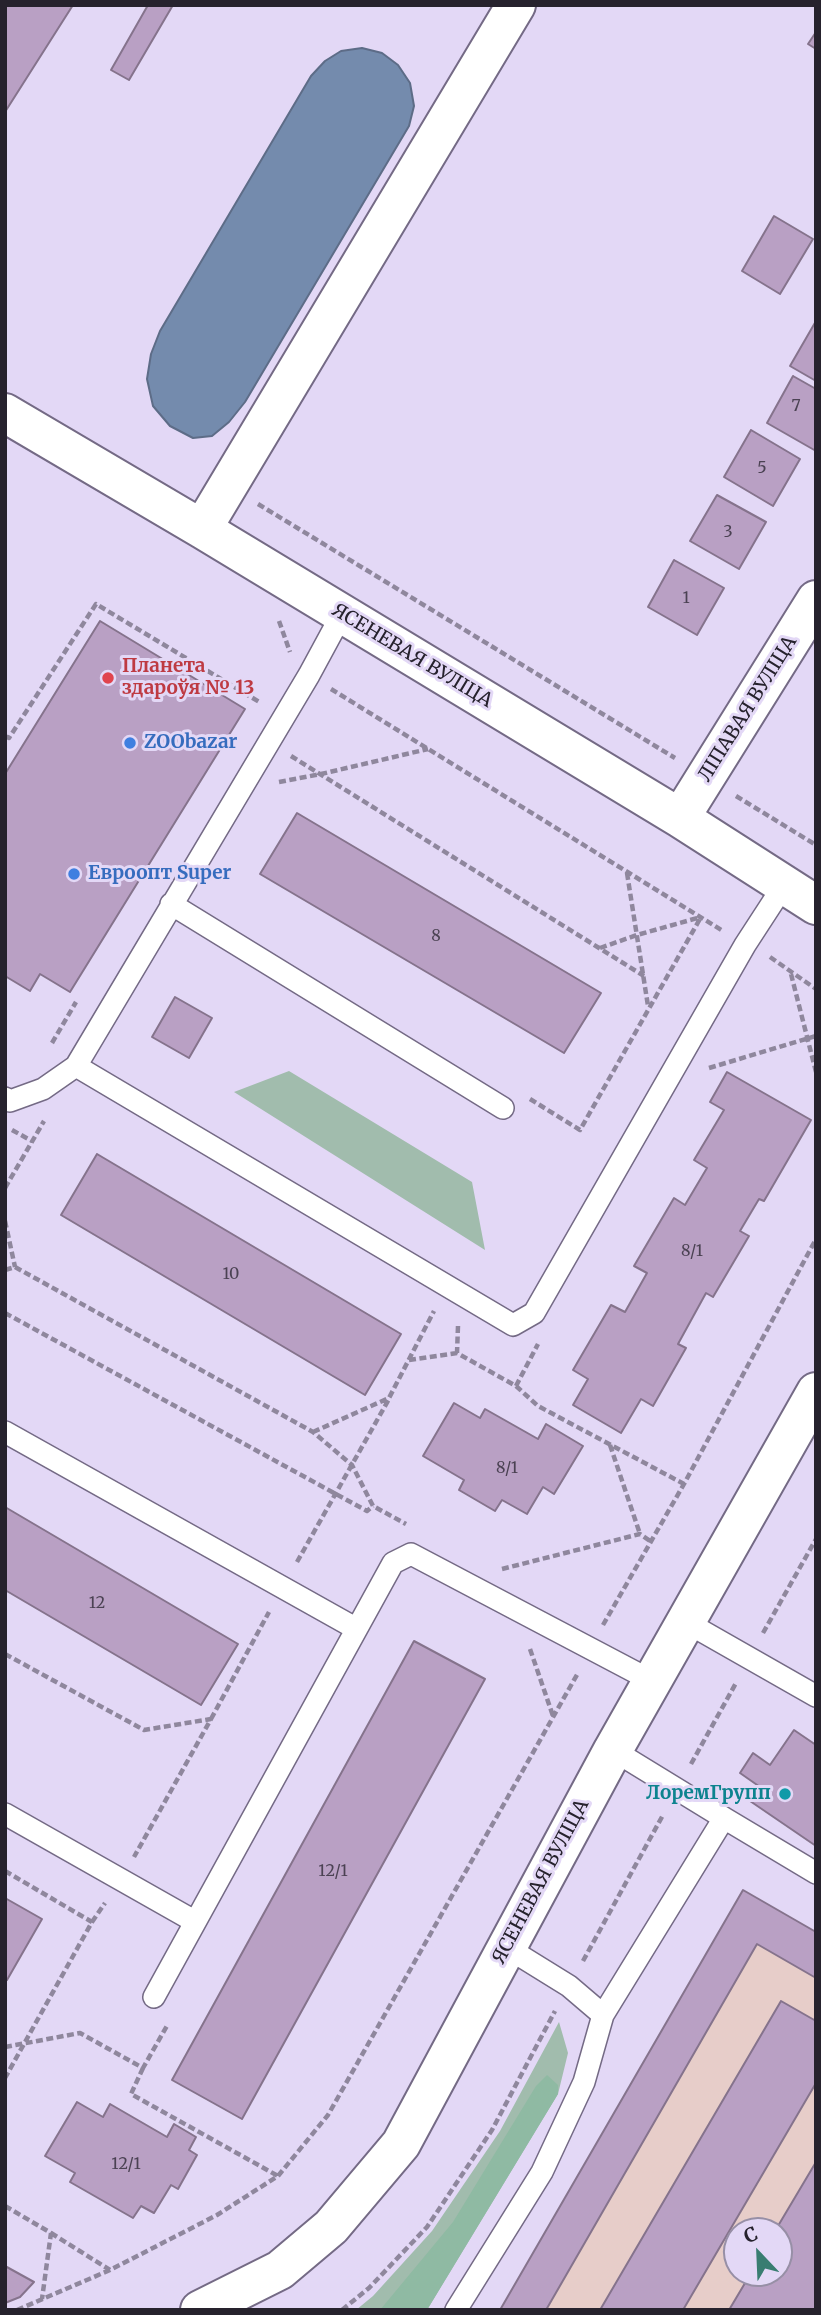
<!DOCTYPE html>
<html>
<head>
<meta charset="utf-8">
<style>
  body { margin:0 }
  #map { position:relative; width:821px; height:2315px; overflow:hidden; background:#e3d8f6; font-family:Merriweather,serif }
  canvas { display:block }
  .frame { position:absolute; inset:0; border:7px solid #26222d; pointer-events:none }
  .north { position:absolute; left:723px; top:2217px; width:70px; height:70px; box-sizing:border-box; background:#e3d8f6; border:2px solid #978fa6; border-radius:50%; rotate:337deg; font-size:19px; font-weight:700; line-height:28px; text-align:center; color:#26222d }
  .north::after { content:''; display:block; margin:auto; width:24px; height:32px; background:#397d71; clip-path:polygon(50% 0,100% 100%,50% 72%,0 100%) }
</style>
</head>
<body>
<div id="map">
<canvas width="821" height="2315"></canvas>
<div class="frame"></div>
<div class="north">С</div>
</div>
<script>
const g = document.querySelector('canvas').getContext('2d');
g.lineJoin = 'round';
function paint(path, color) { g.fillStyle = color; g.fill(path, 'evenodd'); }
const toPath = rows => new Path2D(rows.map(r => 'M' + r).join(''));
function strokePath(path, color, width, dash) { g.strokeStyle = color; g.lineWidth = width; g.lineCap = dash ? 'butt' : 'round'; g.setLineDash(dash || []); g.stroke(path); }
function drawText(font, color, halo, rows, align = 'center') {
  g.font = font + ' Merriweather,serif'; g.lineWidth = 6; g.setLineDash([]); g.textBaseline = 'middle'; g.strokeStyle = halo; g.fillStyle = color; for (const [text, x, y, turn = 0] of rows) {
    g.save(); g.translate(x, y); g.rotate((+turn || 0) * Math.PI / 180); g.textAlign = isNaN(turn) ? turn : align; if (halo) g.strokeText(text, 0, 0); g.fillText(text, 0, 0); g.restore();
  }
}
const industrial = toPath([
  [743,1890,816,1932,816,2310,500,2310],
  [737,2231,779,2231,779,2273,737,2273]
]);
const green = toPath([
  [289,1071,472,1182,485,1250,234,1092],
  [559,2022,568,2053,558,2094,427,2310,356,2310,373,2296,432,2231,500,2131]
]);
const forest = toPath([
  [547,2075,558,2085,558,2094,427,2310,380,2310,453,2222,536,2086]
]);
const water = toPath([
  [362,48,382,53,398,65,410,83,414,106,409,126,245,402,229,422,212,436,193,438,170,426,153,406,147,379,151,354,160,331,311,76,325,61,341,51,362,48]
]);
const building = toPath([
  [5,5,73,5,5,112,5,5],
  [148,5,173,5,129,80,111,70,148,5],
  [816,32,816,49,808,44,816,32],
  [774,216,813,239,780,294,742,271,774,216],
  [816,321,816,381,790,366,816,321],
  [793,376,816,389,816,451,767,423,793,376],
  [751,430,800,459,773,506,724,477,751,430],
  [717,495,766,522,739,569,690,541,717,495],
  [674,560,724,588,697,635,648,607,674,560],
  [100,621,245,709,70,992,40,974,30,991,5,976,5,774,100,621],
  [297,813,601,993,564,1053,260,874,297,813],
  [175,997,212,1018,189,1058,152,1037,175,997],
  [727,1072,811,1120,764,1201,759,1199,740,1231,749,1236,713,1297,706,1293,678,1344,686,1348,653,1406,641,1399,621,1433,573,1405,588,1379,573,1370,611,1305,625,1312,647,1273,634,1266,674,1198,685,1205,707,1168,694,1160,724,1110,710,1102,727,1072],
  [97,1154,401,1334,365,1395,61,1215,97,1154],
  [454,1403,480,1418,485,1409,538,1439,546,1424,583,1446,554,1494,543,1487,527,1514,502,1500,495,1511,459,1490,464,1480,423,1456,454,1403],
  [5,1507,238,1644,201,1705,5,1590,5,1507],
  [414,1641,485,1679,242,2119,172,2080,414,1641],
  [794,1730,816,1745,816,1846,750,1801,760,1787,740,1773,753,1753,770,1765,794,1730],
  [743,1890,816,1932,816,1978,757,1944,546,2310,500,2310,743,1890],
  [5,1898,42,1919,7,1980,5,1979,5,1898],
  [781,2001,816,2021,816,2083,683,2310,600,2310,781,2001],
  [77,2102,103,2117,110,2104,167,2137,174,2124,196,2137,189,2150,197,2155,178,2189,171,2185,154,2213,141,2206,133,2218,70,2182,75,2173,45,2156,77,2102],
  [816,2162,816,2307,814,2310,729,2310,751,2273,779,2273,779,2231,775,2231,816,2162],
  [5,2266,34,2282,20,2297,5,2303,5,2266]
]);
const path = toPath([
  [258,504,675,758],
  [279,621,290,652],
  [331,689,723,931],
  [5,736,9,738,96,604,261,703],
  [291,756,644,976],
  [279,782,321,774,428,749],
  [736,796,816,845],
  [627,873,648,1006],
  [600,948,637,935,701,917],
  [770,957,816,989],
  [791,974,816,1072],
  [52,1043,76,1002],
  [709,1068,816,1036],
  [530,1099,580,1130,701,917],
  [12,1130,32,1141],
  [5,1188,44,1121],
  [5,1221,15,1267],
  [5,1270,15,1267,313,1432,352,1465,373,1506,406,1524],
  [5,1313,367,1511,373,1506],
  [458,1326,457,1353,516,1386,538,1344],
  [409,1360,457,1353],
  [516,1386,538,1406,684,1484],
  [313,1432,389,1398,434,1311],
  [610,1445,640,1534],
  [297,1562,389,1399],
  [502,1569,640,1534,650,1541],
  [603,1625,684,1484,816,1239],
  [763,1633,816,1539],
  [530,1649,553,1716],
  [5,1654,144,1730,211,1719,134,1857],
  [211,1719,269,1612],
  [691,1764,736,1683],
  [5,1871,92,1922,5,2078],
  [92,1922,105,1903],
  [583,1961,663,1815],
  [5,2047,80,2033,143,2068,168,2024],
  [143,2068,131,2094,278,2176],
  [5,2206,51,2233,42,2299],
  [51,2233,110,2270],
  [17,2310,110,2270,217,2215,278,2176,328,2115,578,1673],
  [342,2310,369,2288,427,2227,492,2130,555,2011]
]);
const lane = toPath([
  [342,614,309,675,76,1066,513,1325,534,1313,745,945,784,885],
  [171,904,503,1108],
  [5,1098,10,1101,43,1089,76,1066],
  [5,1432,355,1628],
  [686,1622,816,1696],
  [613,1750,724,1818],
  [5,1814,194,1921],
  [506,1947,569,1986,603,2015],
  [154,1997,393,1563,411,1554,652,1681],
  [456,2310,542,2172,584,2082,603,2015,724,1818,816,1873]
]);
const street = toPath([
  [5,413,202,529,680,818,816,905],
  [202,529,516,5],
  [680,818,816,600],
  [200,2310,280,2270,331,2227,401,2144,613,1750,816,1392]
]);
const markers = [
  [108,678,7,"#e0444e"],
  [130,743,7,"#3f7fe0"],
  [74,874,7,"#3f7fe0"],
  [785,1794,7,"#0f9aa8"]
];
const numberNames = [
  ["7",796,406],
  ["5",762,468],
  ["3",728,532],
  ["1",686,598],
  ["8",436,936],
  ["8/1",692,1251],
  ["10",231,1274],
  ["8/1",507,1468],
  ["12",97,1603],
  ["12/1",333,1871],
  ["12/1",126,2164]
];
const streetNames = [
  ["ЯСЕНЕВАЯ ВУЛІЦА",412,656,31],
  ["ЛІПАВАЯ ВУЛІЦА",748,709,-58],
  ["ЯСЕНЕВАЯ ВУЛІЦА",541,1882,-62]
];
const healthNames = [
  ["Планета",122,667],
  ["здароўя № 13",122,689]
];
const shopNames = [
  ["ZOObazar",144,743],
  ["Евроопт Super",88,874]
];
const cultureNames = [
  ["ЛоремГрупп",771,1794]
];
paint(industrial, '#e7cdc9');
paint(green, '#a1bcad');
paint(forest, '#8fbaa3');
paint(water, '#748bad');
strokePath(water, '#5d6c87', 2);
paint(building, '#b9a0c4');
strokePath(building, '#85738c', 2);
strokePath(lane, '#746a85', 24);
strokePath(street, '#746a85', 42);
strokePath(path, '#8f879d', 4.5, [7, 3.5]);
strokePath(lane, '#fff', 21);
strokePath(street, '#fff', 38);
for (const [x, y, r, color] of markers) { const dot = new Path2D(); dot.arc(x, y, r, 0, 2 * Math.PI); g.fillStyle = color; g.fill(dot); strokePath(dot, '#e3d8f6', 2.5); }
drawText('16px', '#4b4253', null, numberNames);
drawText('19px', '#26222d', '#e3d8f6', streetNames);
drawText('bold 19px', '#be3a42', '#e3d8f6', healthNames, 'left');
drawText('bold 19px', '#366cbe', '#e3d8f6', shopNames, 'left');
drawText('bold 19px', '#0d838f', '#e3d8f6', cultureNames, 'right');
</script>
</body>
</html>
